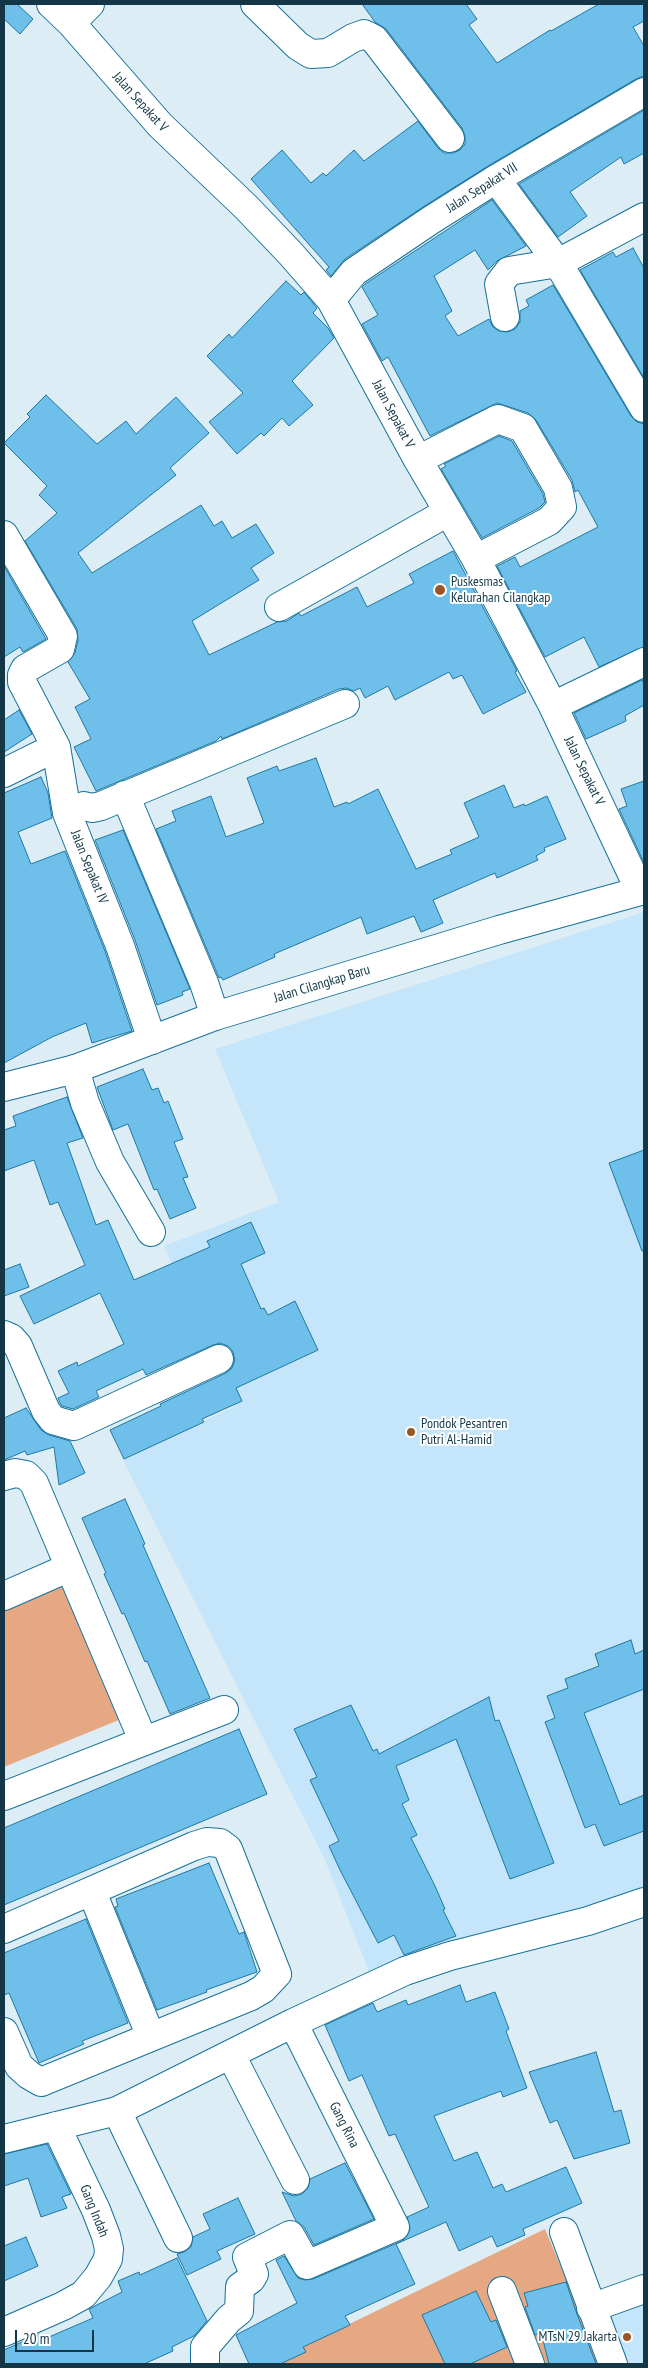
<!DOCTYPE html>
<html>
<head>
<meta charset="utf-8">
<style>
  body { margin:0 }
  #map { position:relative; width:648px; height:2368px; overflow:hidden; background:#ddedf5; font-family:"PT Sans Narrow",sans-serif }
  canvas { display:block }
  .frame { position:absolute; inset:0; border:5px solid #143748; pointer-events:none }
  .scale { position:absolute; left:15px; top:2330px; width:79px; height:22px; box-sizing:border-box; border:2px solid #143748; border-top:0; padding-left:6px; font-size:15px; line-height:18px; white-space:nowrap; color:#143748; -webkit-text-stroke:4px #fff; paint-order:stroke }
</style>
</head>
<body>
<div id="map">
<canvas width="648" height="2368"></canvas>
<div class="frame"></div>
<div class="scale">20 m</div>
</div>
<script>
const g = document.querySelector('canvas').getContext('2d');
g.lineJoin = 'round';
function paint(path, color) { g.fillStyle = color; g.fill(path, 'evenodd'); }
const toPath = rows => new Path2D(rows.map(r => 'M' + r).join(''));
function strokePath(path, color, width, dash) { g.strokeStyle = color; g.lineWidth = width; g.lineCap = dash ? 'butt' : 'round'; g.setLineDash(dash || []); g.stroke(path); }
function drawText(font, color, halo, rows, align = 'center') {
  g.font = font + ' "PT Sans Narrow",sans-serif'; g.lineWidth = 4; g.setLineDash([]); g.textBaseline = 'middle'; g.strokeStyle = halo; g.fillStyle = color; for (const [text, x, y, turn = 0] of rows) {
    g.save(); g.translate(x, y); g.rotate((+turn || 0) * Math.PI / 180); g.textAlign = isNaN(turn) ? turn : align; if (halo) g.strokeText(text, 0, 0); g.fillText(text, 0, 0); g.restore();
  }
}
const built = toPath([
  [644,912,644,1895,370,1974,325,1860,122,1458,234,1407,164,1246,279,1202,215,1049],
  [644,2294,644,2364,621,2364,599,2309]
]);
const green = toPath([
  [66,1571,126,1717,4,1767,4,1596],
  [545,2229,602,2364,267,2364]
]);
const building = toPath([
  [4,4,17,4,33,19,20,34,4,19,4,4],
  [362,4,466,4,477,19,469,25,497,63,550,30,551,31,599,4,644,4,644,21,633,27,644,46,644,76,636,79,488,166,423,207,345,259,331,276,326,270,329,267,251,179,282,150,311,183,323,173,326,176,354,150,364,161,418,121,438,148,444,153,453,153,460,150,465,144,465,136,462,128,386,29,375,22,362,4],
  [644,110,644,153,624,164,621,157,570,192,587,216,558,237,519,184,644,110],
  [492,200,526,246,497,261,488,270,475,250,434,276,452,311,445,316,458,336,489,319,493,327,499,331,507,332,515,329,520,322,520,311,529,306,526,300,553,285,631,416,637,422,644,424,644,647,599,667,584,637,545,657,497,566,515,557,520,567,598,527,578,490,575,492,572,480,536,420,528,413,497,403,430,436,388,357,382,361,362,324,378,315,362,287,365,284,492,200],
  [633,248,644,268,644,378,580,270,613,252,616,257,633,248],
  [286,281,301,295,304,292,317,308,313,313,328,328,334,338,292,381,313,405,289,426,282,418,264,436,261,433,237,454,209,422,243,393,207,356,229,334,232,338,286,281],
  [46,395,97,444,126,421,136,434,176,397,209,433,170,468,176,475,78,553,92,573,201,505,214,526,222,521,232,538,256,524,274,553,251,568,259,580,192,621,209,655,277,622,287,621,299,613,301,616,357,587,367,607,414,583,409,574,453,551,517,671,515,672,526,692,483,714,462,675,453,679,449,672,395,700,388,686,365,698,360,688,354,691,346,688,339,689,222,739,221,736,216,741,96,791,74,747,91,739,75,707,90,699,68,662,75,653,78,640,77,629,25,541,57,513,39,495,47,486,4,443,30,417,27,414,46,395],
  [499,436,512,441,543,494,545,502,539,508,482,538,441,469,446,466,444,464,499,436],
  [4,566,46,639,23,652,20,647,4,657,4,566],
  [642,680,644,684,644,705,625,716,626,721,586,739,574,713,642,680],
  [19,710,32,734,4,752,4,720,19,710],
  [316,758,334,807,347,802,348,804,378,789,416,869,452,854,450,850,479,837,464,803,504,785,514,808,524,804,525,806,547,796,566,839,544,848,545,851,536,856,538,860,497,878,495,873,433,900,443,923,421,932,414,916,367,934,361,917,274,954,275,957,223,980,221,977,219,978,156,829,176,821,172,811,211,796,226,837,264,823,247,778,277,766,279,771,316,758],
  [41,777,48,793,52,818,18,832,31,864,65,851,105,951,132,1031,92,1043,86,1023,52,1037,4,1063,4,793,41,777],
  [644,781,644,863,619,809,627,806,621,789,644,781],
  [123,830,190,989,182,992,183,995,157,1005,135,940,95,840,123,830],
  [143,1069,152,1090,158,1088,164,1103,168,1101,183,1139,174,1142,188,1177,183,1178,196,1208,170,1219,157,1189,154,1190,128,1124,113,1130,97,1087,143,1069],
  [67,1097,83,1138,67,1143,96,1225,108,1220,134,1280,210,1247,207,1241,251,1222,265,1253,241,1264,261,1309,264,1308,268,1315,295,1301,318,1350,236,1388,242,1401,202,1419,204,1422,124,1459,110,1430,161,1406,160,1404,226,1373,232,1368,235,1360,233,1352,228,1346,220,1343,213,1345,146,1375,143,1369,96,1391,99,1397,73,1409,62,1406,60,1403,58,1398,69,1393,58,1371,77,1362,78,1366,124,1344,100,1293,34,1324,20,1296,85,1265,58,1202,50,1205,34,1160,4,1171,4,1130,16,1126,13,1116,67,1097],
  [644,1150,644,1251,642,1251,609,1163,644,1150],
  [20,1264,29,1287,4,1296,4,1270,20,1264],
  [26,1408,41,1430,49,1435,70,1441,85,1473,59,1485,54,1447,27,1455,25,1451,4,1460,4,1418,26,1408],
  [125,1499,145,1544,143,1545,210,1698,170,1714,147,1661,145,1662,124,1613,122,1614,104,1574,106,1573,82,1518,125,1499],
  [631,1640,635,1654,644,1650,644,1689,584,1713,620,1805,644,1795,644,1831,604,1846,595,1824,585,1828,545,1722,555,1718,547,1696,568,1688,565,1679,599,1666,595,1654,631,1640],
  [489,1697,495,1721,499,1720,554,1863,510,1879,456,1739,396,1766,409,1800,402,1804,417,1835,411,1838,435,1886,445,1909,443,1910,456,1936,404,1955,394,1935,378,1943,340,1870,329,1846,339,1841,310,1780,317,1777,294,1729,351,1705,373,1751,377,1749,379,1754,489,1697],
  [239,1729,267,1794,4,1905,4,1828,239,1729],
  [209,1863,239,1934,244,1932,257,1972,206,1990,207,1992,157,2010,115,1907,118,1906,116,1899,209,1863],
  [86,1919,128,2023,82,2041,84,2044,39,2063,9,1993,4,1995,4,1953,86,1919],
  [460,1985,466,2002,495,1992,509,2029,506,2031,527,2088,503,2097,501,2091,434,2116,454,2161,477,2152,493,2188,502,2184,506,2192,566,2167,582,2203,523,2229,525,2235,497,2247,492,2236,459,2251,446,2222,396,2244,415,2284,345,2316,350,2325,303,2347,306,2352,280,2364,249,2364,236,2335,297,2303,276,2260,284,2256,298,2278,305,2280,313,2279,402,2241,407,2236,410,2229,407,2217,429,2207,395,2134,389,2136,362,2075,349,2081,325,2025,373,2003,377,2012,406,2000,408,2005,460,1985],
  [596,2052,614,2112,621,2110,630,2143,574,2159,557,2120,550,2123,529,2072,596,2052],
  [47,2144,71,2194,62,2197,67,2208,41,2217,28,2178,4,2186,4,2154,47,2144],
  [345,2163,374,2219,314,2245,304,2227,296,2221,282,2192,294,2196,302,2194,308,2188,310,2179,345,2163],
  [238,2198,255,2234,217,2251,221,2259,187,2275,177,2254,184,2252,191,2247,193,2237,210,2229,203,2214,238,2198],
  [26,2237,38,2266,4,2281,4,2246,26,2237],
  [177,2258,207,2321,194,2336,172,2347,173,2351,144,2364,4,2364,4,2350,40,2334,42,2340,93,2318,89,2309,122,2292,118,2281,139,2272,140,2275,177,2258],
  [566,2282,577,2314,596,2364,549,2364,541,2332,535,2335,525,2307,528,2306,524,2293,566,2282],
  [476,2291,491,2322,496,2320,507,2347,470,2364,445,2364,422,2315,476,2291]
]);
const street = toPath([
  [51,4,71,23,160,125,246,207,290,253,331,300,418,460,476,559,553,706,640,891],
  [255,4,298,46,311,54,328,53,353,38,364,34,374,39,450,138],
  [71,23,90,4],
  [496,179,558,263,644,408],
  [331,300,354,272,431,220,496,179,644,92],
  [505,317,499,284,509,271,558,263,644,217],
  [418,460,498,419,523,428,558,488,562,507,549,521,476,559],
  [4,535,63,636,60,649,25,669,22,675,22,682,56,747],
  [279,607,448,512],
  [553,706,644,662],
  [4,773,56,747,67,813,120,946,152,1040],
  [125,795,204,983,215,1016],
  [67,813,84,806,92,808,101,806,345,704],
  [75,1069,85,1103,110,1162,151,1232],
  [4,1335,11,1338,18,1346,46,1411,53,1420,74,1426,219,1359],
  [4,1476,15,1473,26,1475,34,1483,143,1740],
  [4,1596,68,1568],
  [4,1796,224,1710],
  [92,1892,151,2037],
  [4,1929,194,1846,207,1842,220,1843,228,1849,277,1974,263,1989,251,1996,41,2082,29,2075,19,2066,4,2032],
  [231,2055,295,2180],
  [117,2111,178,2238],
  [4,2139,117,2111,293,2023,405,1971,450,1956,588,1921,644,1902],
  [564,2232,613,2364],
  [502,2291,530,2364],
  [591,2308,644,2289],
  [4,2332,63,2306,83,2295,98,2277,108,2259,109,2249,106,2236,96,2210,56,2126],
  [205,2364,205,2347,229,2319,239,2311,240,2287,251,2279,254,2274,247,2257,290,2235,307,2265,395,2227,293,2023]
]);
const secondary = toPath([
  [4,1087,75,1069,215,1016,499,930,644,890]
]);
const markers = [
  [440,590,6,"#995526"],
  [411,1432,5,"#995526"],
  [627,2337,5,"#995526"]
];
const streetNames = [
  ["Jalan Sepakat V",140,102,48],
  ["Jalan Sepakat VII",482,188,-32],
  ["Jalan Sepakat V",393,414,62],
  ["Jalan Sepakat V",584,771,64],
  ["Jalan Sepakat IV",89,867,68],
  ["Jalan Cilangkap Baru",322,984,-17],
  ["Gang Rina",344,2125,63],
  ["Gang Indah",94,2211,68]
];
const poiNames = [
  ["Puskesmas",451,582],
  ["Kelurahan Cilangkap",451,598],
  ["Pondok Pesantren",421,1424],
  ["Putri Al-Hamid",421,1440],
  ["MTsN 29 Jakarta",617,2337,"right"]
];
paint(built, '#c5e6fa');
paint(green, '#e5a883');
paint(building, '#6ebfea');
strokePath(building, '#2078a0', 1);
strokePath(street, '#157198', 30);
strokePath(secondary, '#157198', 30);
strokePath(street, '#fff', 28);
strokePath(secondary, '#fff', 28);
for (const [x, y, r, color] of markers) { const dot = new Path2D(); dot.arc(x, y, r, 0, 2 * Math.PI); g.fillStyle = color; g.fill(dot); strokePath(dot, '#fff', 2); }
drawText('14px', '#143748', '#fff', streetNames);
drawText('14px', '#143748', '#fff', poiNames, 'left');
</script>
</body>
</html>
